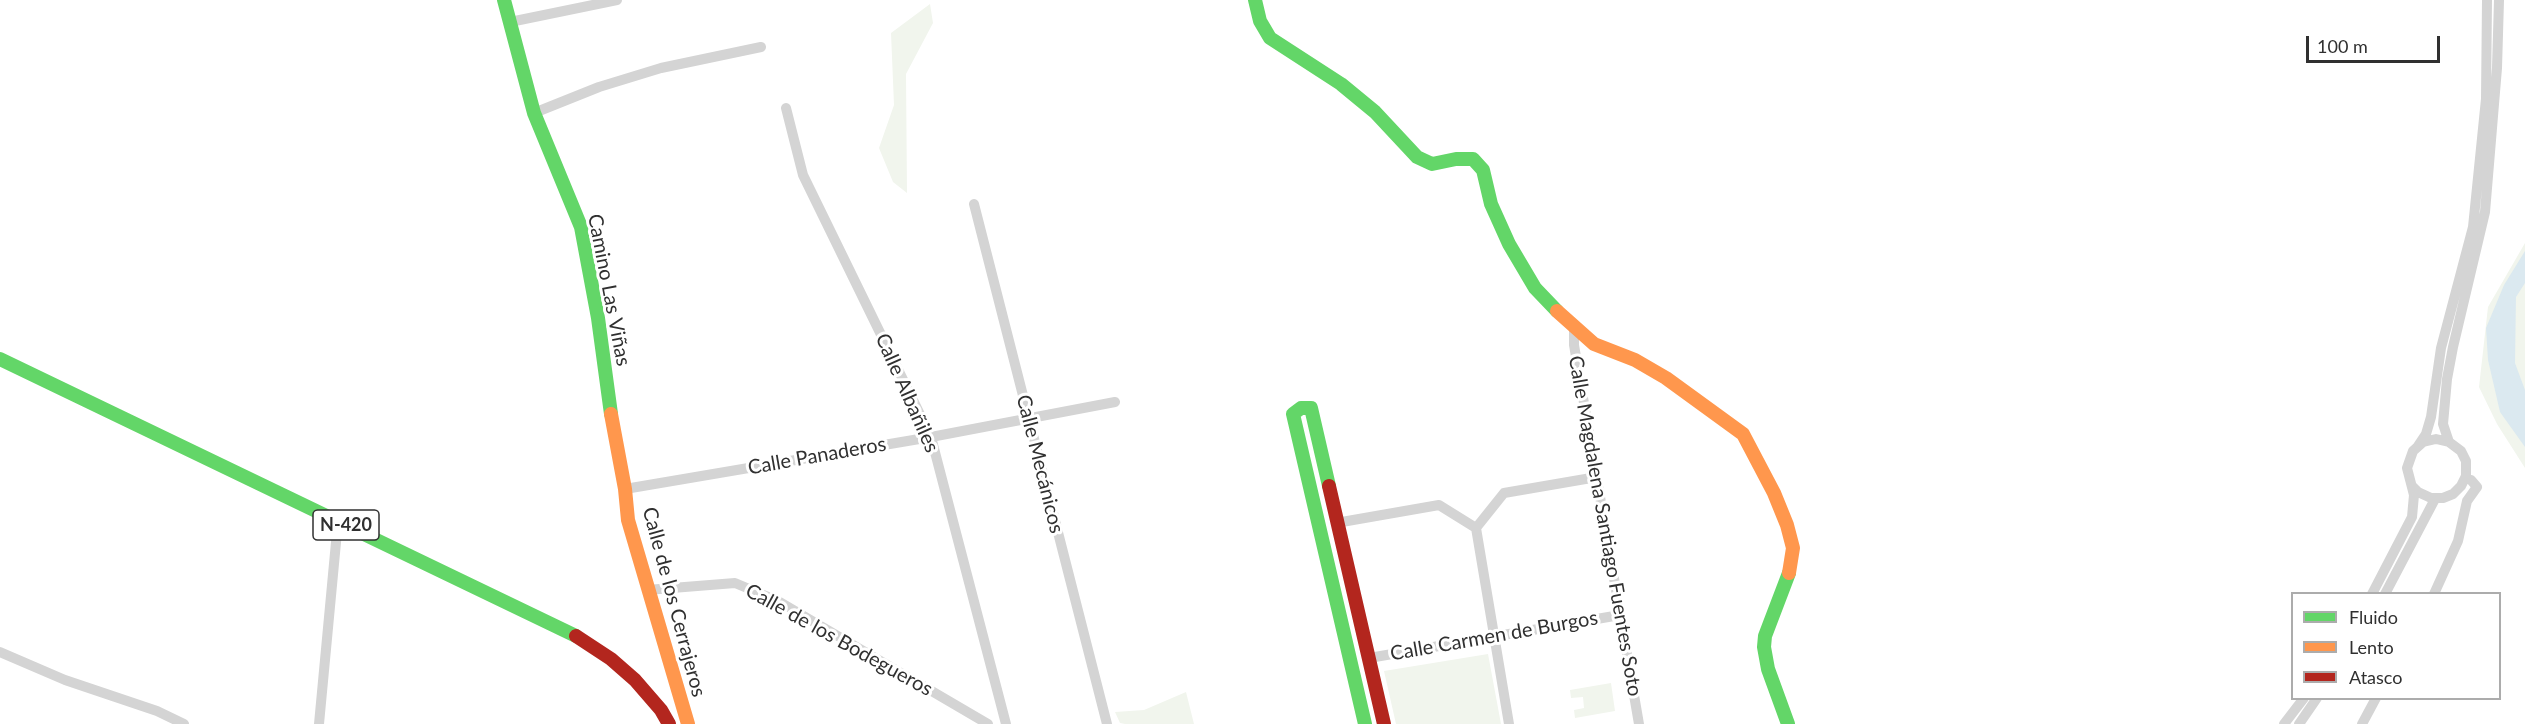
<!DOCTYPE html>
<html>
<head>
<meta charset="utf-8">
<style>
  body { margin:0 }
  #map { position:relative; width:2525px; height:724px; overflow:hidden; background:#fff; font-family:Lato,sans-serif }
  canvas { display:block }
  .legend { position:absolute; left:2291px; top:592px; width:210px; height:108px; box-sizing:border-box; background:#fff; border:2px solid #acacac; margin:0; padding:8px 10px; list-style:none; font-size:18px; color:#303030 }
  .legend li { display:flex; align-items:center; gap:12px; height:30px }
  .legend b { width:30px; border:2px solid #acacac }
  .scale { position:absolute; left:2306px; top:36px; width:134px; height:27px; box-sizing:border-box; border:3px solid #303030; border-top:0; padding-left:8px; font-size:18px; line-height:21px; white-space:nowrap; color:#303030; -webkit-text-stroke:4px #fff; paint-order:stroke }
</style>
</head>
<body>
<div id="map">
<canvas width="2525" height="724"></canvas>
<ul class="legend">
<li><b style="height:8px;background:#63d668"></b>Fluido</li>
<li><b style="height:8px;background:#ff974d"></b>Lento</li>
<li><b style="height:8px;background:#b3261e"></b>Atasco</li>
</ul>
<div class="scale">100 m</div>
</div>
<script>
const g = document.querySelector('canvas').getContext('2d');
g.lineJoin = 'round';
function paint(path, color) { g.fillStyle = color; g.fill(path, 'evenodd'); }
const toPath = rows => new Path2D(rows.map(r => 'M' + r).join(''));
function strokePath(path, color, width, dash) { g.strokeStyle = color; g.lineWidth = width; g.lineCap = dash ? 'butt' : 'round'; g.setLineDash(dash || []); g.stroke(path); }
function drawText(font, color, halo, rows, align = 'center') {
  g.font = font + ' Lato,sans-serif'; g.lineWidth = 6; g.setLineDash([]); g.textBaseline = 'middle'; g.strokeStyle = halo; g.fillStyle = color; for (const [text, x, y, turn = 0] of rows) {
    g.save(); g.translate(x, y); g.rotate((+turn || 0) * Math.PI / 180); g.textAlign = isNaN(turn) ? turn : align; if (halo) g.strokeText(text, 0, 0); g.fillText(text, 0, 0); g.restore();
  }
}
const green = toPath([
  [930,4,933,23,906,74,907,193,893,182,879,148,894,105,891,33],
  [2525,243,2525,468,2497,424,2479,387,2488,307],
  [1488,654,1501,724,1396,724,1384,671],
  [1611,683,1615,711,1575,718,1574,710,1584,708,1583,697,1571,698,1570,690],
  [1186,692,1194,724,1125,724,1120,723,1115,712,1144,710]
]);
const water = toPath([
  [2525,251,2525,283,2516,297,2515,363,2525,390,2525,447,2500,412,2488,360,2486,328,2504,285]
]);
const street = toPath([
  [510,22,617,0],
  [786,108,803,175,931,437,1006,724],
  [534,113,599,87,661,68,761,47],
  [974,204,1107,724],
  [1574,328,1574,345,1639,724],
  [2449,442,2443,424,2447,379,2453,347,2485,212,2497,68,2499,0],
  [2418,446,2426,434,2431,417,2441,348,2473,227,2486,99,2487,0],
  [625,489,931,437,1115,402],
  [1336,523,1439,505,1476,528,1504,493,1597,477],
  [1476,528,1509,724],
  [647,590,735,583,778,601,988,724],
  [2372,594,2412,517,2414,495,2407,468,2413,451,2423,442,2436,439,2449,442,2461,451,2466,461,2466,476,2461,486,2453,494,2443,498,2431,498,2418,492,2412,486],
  [2385,594,2435,499],
  [2434,594,2458,541,2467,501,2477,487,2471,480],
  [0,652,65,680,157,711,184,724],
  [1369,658,1620,615],
  [319,724,338,521],
  [2284,724,2304,698],
  [2299,724,2317,698],
  [2362,724,2376,698]
]);
const fast = toPath([
  [504,0,534,113,581,227,598,318,611,414],
  [1255,0,1260,21,1270,38,1341,84,1375,112,1417,157,1432,164,1456,159,1473,159,1483,170,1491,204,1509,244,1535,288,1557,311],
  [0,359,576,636],
  [1329,486,1311,408,1301,408,1293,414,1365,724],
  [1788,724,1768,669,1764,647,1765,636,1789,573]
]);
const slow = toPath([
  [1557,311,1594,344,1635,360,1666,378,1743,434,1774,493,1787,525,1793,548,1789,573],
  [611,414,625,489,628,520,688,724]
]);
const jam = toPath([
  [1329,486,1384,724],
  [576,636,611,659,635,680,661,710,669,724]
]);
const shields = [
  [346,525,66]
];
const shieldNames = [
  ["N-420",346,525]
];
const streetNames = [
  ["Camino Las Viñas",609,290,79],
  ["Calle Albañiles",907,393,66],
  ["Calle Panaderos",817,456,-10],
  ["Calle Mecánicos",1040,464,76],
  ["Calle Magdalena Santiago Fuentes Soto",1605,526,80],
  ["Calle de los Cerrajeros",674,602,75],
  ["Calle Carmen de Burgos",1494,636,-10],
  ["Calle de los Bodegueros",839,640,29]
];
paint(green, '#f1f5ed');
paint(water, '#dbe9f0');
strokePath(street, '#d4d4d4', 10);
strokePath(fast, '#63d668', 14);
strokePath(slow, '#ff974d', 14);
strokePath(jam, '#b3261e', 14);
for (const [x, y, w] of shields) { const box = new Path2D(); box.roundRect(x - w / 2, y - 15, w, 30, 4.5); g.fillStyle = '#fff'; g.fill(box); strokePath(box, '#303030', 1.5); }
drawText('bold 18px', '#303030', null, shieldNames);
drawText('20px', '#303030', '#fff', streetNames);
</script>
</body>
</html>
